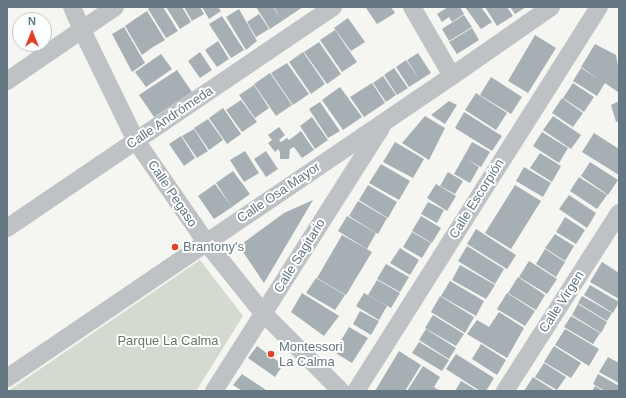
<!DOCTYPE html>
<html>
<head>
<meta charset="utf-8">
<style>
  body { margin:0 }
  #map { position:relative; width:626px; height:398px; overflow:hidden; background:#f5f5f1; font-family:Helvetica,sans-serif }
  canvas { display:block }
  .frame { position:absolute; inset:0; border:8px solid #647782; pointer-events:none }
  .north { position:absolute; left:12px; top:12px; width:40px; height:40px; box-sizing:border-box; background:#fff; border:1px solid #c1c9cd; border-radius:50%; rotate:0deg; font-size:11px; font-weight:700; line-height:16px; text-align:center; color:#647782 }
  .north::after { content:''; display:block; margin:auto; width:14px; height:18px; background:#e24124; clip-path:polygon(50% 0,100% 100%,50% 72%,0 100%) }
</style>
</head>
<body>
<div id="map">
<canvas width="626" height="398"></canvas>
<div class="frame"></div>
<div class="north">N</div>
</div>
<script>
const g = document.querySelector('canvas').getContext('2d');
g.lineJoin = 'round';
function paint(path, color) { g.fillStyle = color; g.fill(path, 'evenodd'); }
const toPath = rows => new Path2D(rows.map(r => 'M' + r).join(''));
function strokePath(path, color, width, dash) { g.strokeStyle = color; g.lineWidth = width; g.lineCap = dash ? 'butt' : 'round'; g.setLineDash(dash || []); g.stroke(path); }
function drawText(font, color, halo, rows, align = 'center') {
  g.font = font + ' Helvetica,sans-serif'; g.lineWidth = 4; g.setLineDash([]); g.textBaseline = 'middle'; g.strokeStyle = halo; g.fillStyle = color; for (const [text, x, y, turn = 0] of rows) {
    g.save(); g.translate(x, y); g.rotate((+turn || 0) * Math.PI / 180); g.textAlign = isNaN(turn) ? turn : align; if (halo) g.strokeText(text, 0, 0); g.fillText(text, 0, 0); g.restore();
  }
}
const green = toPath([
  [200,260,243,316,196,391,8,391]
]);
const building = toPath([
  [151,7,163,7,178,31,166,38,148,9],
  [166,7,182,7,191,22,180,29],
  [184,7,200,7,204,14,192,21],
  [202,7,218,7,221,11,209,19],
  [256,7,273,7,280,17,274,7,303,7,270,29],
  [368,7,391,7,395,13,377,24,366,8],
  [448,7,460,7,464,14,452,22,449,17,442,22,437,14],
  [465,7,481,7,492,22,481,29],
  [485,7,507,7,513,16,497,26],
  [510,7,526,7,515,14],
  [239,9,257,41,246,50,226,17],
  [147,11,165,40,153,47,135,19],
  [259,14,269,29,256,37,247,22],
  [464,15,472,27,449,41,442,29],
  [222,16,244,50,231,58,209,24],
  [348,18,365,42,351,51,334,28],
  [135,19,153,47,142,55,125,26],
  [124,27,145,63,132,72,112,34],
  [472,28,479,40,457,54,449,42],
  [335,30,357,62,342,72,320,40],
  [535,35,556,48,528,93,508,81],
  [218,41,229,59,217,67,205,50],
  [319,42,341,74,327,84,304,52],
  [595,44,616,55,619,71,618,92,605,83,597,96,573,81,581,68,600,80,581,67],
  [200,52,212,70,200,78,188,61],
  [303,52,325,84,311,94,289,62],
  [418,53,431,73,420,80,407,60],
  [161,54,172,69,146,87,135,72],
  [406,60,420,80,409,87,396,67],
  [287,63,309,94,293,105,271,73],
  [394,68,408,88,397,95,384,75],
  [177,70,192,92,154,117,139,95],
  [270,73,292,105,276,116,254,84],
  [383,76,396,95,386,102,373,83],
  [491,77,522,97,511,114,480,95],
  [372,83,385,103,364,117,350,97],
  [573,83,594,97,584,112,563,98],
  [254,85,269,108,255,118,239,95],
  [340,87,362,117,343,130,322,100],
  [476,93,507,113,496,130,465,110],
  [562,98,583,113,573,127,552,113],
  [241,100,257,122,242,132,226,110],
  [449,101,457,105,445,124,431,115],
  [619,101,619,121,616,122,611,105],
  [320,102,340,131,328,138,309,109],
  [223,108,241,134,227,144,209,118],
  [464,112,502,136,492,151,455,128],
  [425,116,445,128,429,160,402,143],
  [553,116,581,135,571,149,543,130],
  [312,117,328,140,315,149,300,126],
  [208,119,223,140,209,150,194,128],
  [279,127,285,135,279,140,281,142,287,138,289,140,301,131,314,150,302,158,294,147,290,149,289,159,280,159,280,152,278,149,275,152,268,143,272,140,268,135],
  [194,129,208,151,197,158,182,136],
  [542,132,568,148,559,163,533,146],
  [594,133,619,149,619,175,582,152],
  [181,136,195,158,184,166,169,144],
  [395,142,424,159,413,178,383,162],
  [472,142,490,152,481,167,468,160,479,167,470,183,454,174],
  [245,151,259,173,244,182,230,160],
  [266,151,278,169,266,177,254,159],
  [540,153,561,166,552,182,530,168],
  [590,162,618,180,608,195,581,176],
  [381,164,410,181,399,200,369,183],
  [524,167,551,183,543,197,516,181],
  [233,171,250,194,232,207,216,183],
  [448,172,463,181,455,194,440,186],
  [579,177,607,195,597,209,570,191],
  [215,184,232,207,214,219,198,196],
  [436,184,456,196,447,211,427,198],
  [368,185,397,202,388,218,359,200],
  [515,185,541,201,511,249,485,233],
  [569,195,596,213,587,228,559,209],
  [313,200,264,283,239,246,284,213],
  [358,201,387,218,378,234,349,216],
  [428,202,444,210,437,223,421,214],
  [347,216,376,233,367,249,338,231],
  [421,216,441,228,432,243,412,231],
  [565,217,585,230,576,244,556,232],
  [476,229,516,255,507,269,467,244],
  [412,232,431,243,422,258,403,247],
  [555,234,574,246,565,261,545,248],
  [342,235,372,252,346,295,317,278],
  [467,246,504,269,495,284,458,261],
  [400,248,419,260,410,275,390,263],
  [545,249,565,262,556,277,536,264],
  [529,261,557,279,547,294,519,277],
  [602,262,619,273,619,299,590,282],
  [386,264,409,277,400,292,377,279],
  [460,265,495,285,486,299,452,280],
  [518,277,545,295,536,310,508,293],
  [316,278,345,295,335,310,306,293],
  [377,280,400,293,391,308,368,295],
  [450,281,484,301,476,316,441,296],
  [590,285,619,302,613,313,584,295],
  [302,293,339,316,324,336,291,312],
  [364,293,387,306,379,320,356,306],
  [507,293,535,311,525,326,497,309],
  [440,296,474,317,465,333,431,312],
  [582,296,612,313,607,321,578,303],
  [578,304,607,322,601,333,572,315],
  [360,311,379,321,371,335,353,324],
  [499,312,524,328,507,358,467,334,477,320,489,327],
  [433,315,464,334,456,346,425,328],
  [571,316,600,333,593,344,564,327],
  [349,327,368,338,352,363,334,352],
  [426,329,456,348,449,359,419,340],
  [565,329,599,349,589,366,555,345],
  [419,342,449,360,442,371,412,353],
  [481,344,506,360,497,375,472,359],
  [257,346,283,365,275,377,248,358],
  [554,346,581,363,571,378,544,362],
  [399,351,421,365,405,391,375,391],
  [456,354,494,378,486,391,480,391,446,369],
  [608,357,619,363,619,383,599,372],
  [544,363,566,377,557,390,535,377],
  [423,366,440,377,434,387,440,391,407,391],
  [242,374,266,390,266,391,242,391,233,385],
  [598,374,619,386,619,391,605,391,593,384],
  [533,377,555,391,524,391],
  [461,381,478,391,455,391],
  [595,386,603,391,592,391]
]);
const minor = toPath([
  [72,7,82,30,136,141,206,242,263,313,341,391],
  [412,7,452,76],
  [7,81,115,7],
  [7,228,333,7],
  [7,378,452,76,551,7],
  [214,391,381,128],
  [356,391,599,7],
  [505,391,619,213]
]);
const markers = [
  [175,247,4,"#e24124"],
  [271,354,4,"#e24124"]
];
const streetNames = [
  ["Calle Andrómeda",170,118,-34],
  ["Calle Osa Mayor",279,193,-34],
  ["Calle Pegaso",172,194,56],
  ["Calle Escorpión",477,199,-58],
  ["Calle Sagitario",300,256,-58],
  ["Calle Virgen",562,302,-57]
];
const poiNames = [
  ["Brantony's",183,247],
  ["Montessori",279,347],
  ["La Calma",279,362]
];
const parkNames = [
  ["Parque La Calma",168,341]
];
paint(green, '#d5dad0');
paint(building, '#a6b0b4');
strokePath(minor, '#bec2c5', 18);
for (const [x, y, r, color] of markers) { const dot = new Path2D(); dot.arc(x, y, r, 0, 2 * Math.PI); g.fillStyle = color; g.fill(dot); strokePath(dot, '#fff', 1.5); }
drawText('13px', '#647782', '#fff', streetNames);
drawText('13px', '#647782', '#fff', poiNames, 'left');
drawText('13px', '#697963', '#fff', parkNames);
</script>
</body>
</html>
